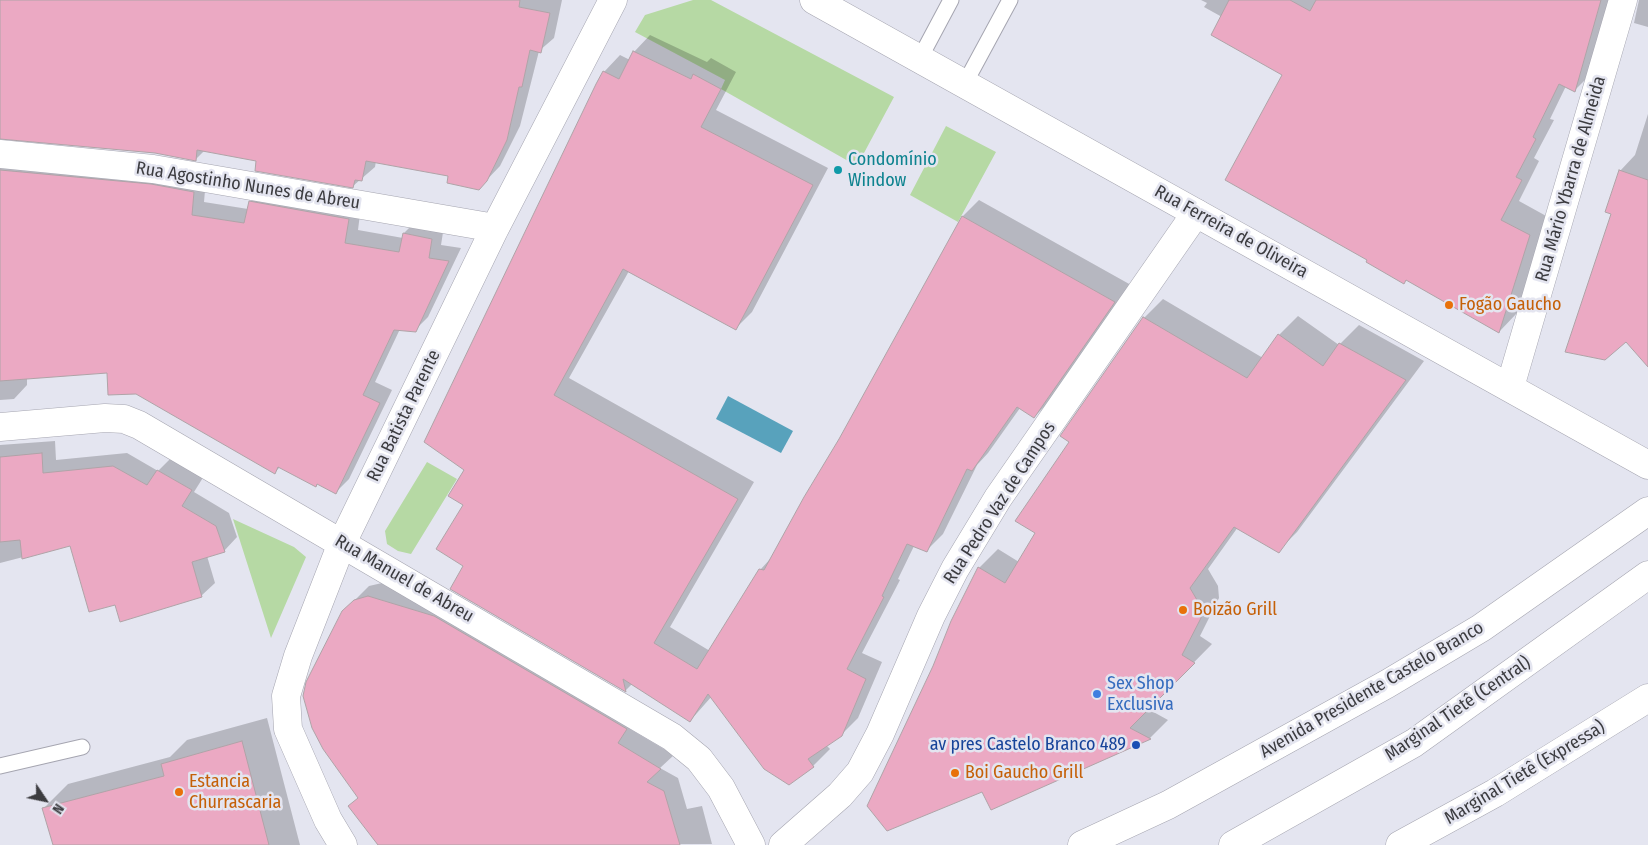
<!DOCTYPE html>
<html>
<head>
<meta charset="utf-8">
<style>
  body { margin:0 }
  #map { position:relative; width:1648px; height:845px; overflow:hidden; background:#e4e5f0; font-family:"Fira Sans Condensed",sans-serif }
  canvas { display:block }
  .north { position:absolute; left:20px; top:775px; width:50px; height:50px; -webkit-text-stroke:4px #e4e5f0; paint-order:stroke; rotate:124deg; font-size:14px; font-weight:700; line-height:20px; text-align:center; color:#3c3c40 }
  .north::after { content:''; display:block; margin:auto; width:18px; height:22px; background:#3c3c40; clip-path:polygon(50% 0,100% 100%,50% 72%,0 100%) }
</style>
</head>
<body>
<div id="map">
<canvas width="1648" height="845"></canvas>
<div class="north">N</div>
</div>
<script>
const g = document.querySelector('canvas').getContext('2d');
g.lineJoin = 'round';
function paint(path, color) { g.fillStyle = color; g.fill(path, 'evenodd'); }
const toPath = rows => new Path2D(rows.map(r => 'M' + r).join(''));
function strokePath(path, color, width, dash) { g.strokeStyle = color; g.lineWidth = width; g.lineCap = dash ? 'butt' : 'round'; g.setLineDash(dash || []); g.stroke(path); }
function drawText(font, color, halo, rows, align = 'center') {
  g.font = font + ' "Fira Sans Condensed",sans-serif'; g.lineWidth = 5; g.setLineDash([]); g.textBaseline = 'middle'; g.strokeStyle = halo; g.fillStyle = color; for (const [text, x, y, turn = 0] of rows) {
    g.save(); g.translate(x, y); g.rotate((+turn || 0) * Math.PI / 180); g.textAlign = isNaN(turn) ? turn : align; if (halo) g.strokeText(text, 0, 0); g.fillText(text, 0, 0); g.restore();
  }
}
const green = toPath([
  [693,0,711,0,894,97,857,166,721,89,725,80,635,32,645,15],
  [946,126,996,152,958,222,910,195],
  [427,462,457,479,411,554,398,551,387,544,385,531],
  [233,519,294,547,306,557,271,638]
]);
const water = toPath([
  [728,396,793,431,781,453,716,419]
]);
const shadow = toPath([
  [0,0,562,0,554,38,539,51,520,126,500,166,479,188,450,175,376,161,375,167,353,186,258,160,205,150,196,159,155,152,0,137],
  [1201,0,1616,0,1593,72,1574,91,1566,86,1550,119,1554,120,1534,158,1539,161,1519,201,1548,217,1517,313,1499,332,1407,279,1404,282,1284,74,1222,17,1204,7,1207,3],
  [1639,0,1648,0,1648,27,1634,23],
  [650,35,707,62,711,58,736,72,716,110,828,168,752,312,736,328,629,271,569,378,754,482,670,627,710,651,760,570,772,557,840,440,963,216,979,200,1131,285,1051,400,1034,417,1020,408,988,453,977,465,943,534,926,551,914,546,898,579,900,580,862,653,882,662,858,718,841,735,826,745,830,749,813,766,789,783,712,696,690,721,632,684,626,690,452,588,465,565,466,470,604,72,620,55,630,60,634,52],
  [1648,114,1648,308,1612,213,1620,171,1635,155],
  [0,149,206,179,204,202,248,209,250,202,263,189,361,206,358,230,403,238,404,233,417,220,444,226,441,245,461,248,428,317,415,330,400,329,375,382,392,390,349,479,336,492,318,483,316,485,280,467,275,472,108,371,27,378,27,385,14,399,0,400],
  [1163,299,1263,358,1279,335,1298,316,1339,345,1359,325,1424,361,1297,532,1278,551,1238,527,1208,569,1218,586,1219,598,1200,636,1212,644,1148,709,1168,720,1150,738,991,808,979,568,998,549,1019,562,1037,533,1070,441,1144,318],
  [55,441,56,460,127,453,158,471,171,458,204,476,194,492,229,513,237,537,224,551,207,556,215,583,201,596,116,604,70,545,0,563,0,445],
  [382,583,640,715,630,729,674,755,660,768,678,778,687,809,702,806,712,844,378,845,350,806,359,798,343,612,369,586],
  [267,718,300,845,54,845,44,808,68,784,170,757,187,740]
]);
const building = toPath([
  [0,0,520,0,519,7,550,13,541,53,530,50,522,87,519,87,507,140,487,181,479,190,447,183,448,176,366,161,362,181,355,180,353,188,255,171,256,161,197,150,196,161,155,153,0,139,0,0],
  [1229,0,1290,0,1310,11,1316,0,1601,0,1575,92,1559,84,1533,137,1536,139,1516,177,1522,180,1501,220,1530,235,1499,333,1406,280,1404,284,1366,262,1367,260,1225,180,1282,75,1211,35,1229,0],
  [633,51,691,79,693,74,721,89,701,127,813,185,736,330,623,269,554,395,738,499,654,643,697,669,759,569,764,570,804,497,839,439,962,216,1115,302,1034,418,1017,407,972,471,967,469,927,552,907,544,882,596,884,597,847,669,866,679,842,736,808,759,814,767,789,785,764,769,708,694,690,722,623,679,626,692,450,589,463,566,436,549,463,505,448,496,464,470,424,442,596,84,603,71,619,79,633,51],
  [0,170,151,184,194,192,192,215,244,223,249,201,349,219,345,243,399,252,403,233,432,239,429,258,449,261,416,332,394,330,363,395,380,403,336,494,317,484,316,487,278,467,275,474,136,394,108,395,107,373,0,381,0,170],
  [1619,170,1648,180,1648,367,1626,342,1605,360,1565,352,1611,214,1605,212,1619,170],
  [1143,317,1247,378,1278,334,1323,366,1339,343,1406,380,1279,553,1234,527,1190,588,1200,605,1201,618,1182,655,1195,663,1130,728,1151,739,991,810,982,792,887,831,867,806,933,666,951,621,978,567,1005,583,1035,533,1015,521,1069,442,1060,436,1143,317],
  [42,453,43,473,113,466,147,485,157,470,192,490,182,506,216,526,225,552,192,562,202,597,120,622,115,605,89,612,70,546,22,559,20,540,0,542,0,457,42,453],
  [368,596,434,616,627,729,618,743,661,769,647,782,664,791,680,845,378,845,348,806,358,798,323,749,312,728,303,696,306,682,342,611,354,600,368,596],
  [242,741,269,845,53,845,42,808,164,776,161,764,242,741]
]);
const lane = toPath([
  [919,60,951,0],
  [964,85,1010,0],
  [0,766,82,747]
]);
const street = toPath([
  [0,154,153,169,495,228],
  [1510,387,1623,0],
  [0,427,105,418,124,419,139,425,672,737,699,759,721,788,751,845],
  [343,845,328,820,288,729,286,696,298,656,342,543,495,228,613,0],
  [783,845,840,795,860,772,880,734,931,616,955,569,998,498,1196,213]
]);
const secondary = toPath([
  [814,0,1648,465]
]);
const highway = toPath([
  [1082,845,1168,805,1387,684,1481,628,1648,511],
  [1233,845,1414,743,1648,575],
  [1400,845,1495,793,1648,698]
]);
const markers = [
  [838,170,5,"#0f9aa8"],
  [1449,305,5,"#e8710a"],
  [1183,610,5,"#e8710a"],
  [1097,694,5,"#3f7fe0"],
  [1136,745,5,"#1a4fb4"],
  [955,773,5,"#e8710a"],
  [179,792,5,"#e8710a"]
];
const cultureNames = [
  ["Condomínio",848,160],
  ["Window",848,181]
];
const streetNames = [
  ["Rua Mário Ybarra de Almeida",1571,179,-74],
  ["Rua Agostinho Nunes de Abreu",248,186,9],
  ["Rua Ferreira de Oliveira",1231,232,29],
  ["Rua Batista Parente",404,416,-64],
  ["Rua Pedro Vaz de Campos",1000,503,-57],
  ["Rua Manuel de Abreu",404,579,30],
  ["Avenida Presidente Castelo Branco",1372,690,-30],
  ["Marginal Tietê (Central)",1458,709,-34],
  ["Marginal Tietê (Expressa)",1525,773,-31]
];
const foodNames = [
  ["Fogão Gaucho",1459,305],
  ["Boizão Grill",1193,610],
  ["Boi Gaucho Grill",965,773],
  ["Estancia",189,782],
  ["Churrascaria",189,803]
];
const shopNames = [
  ["Sex Shop",1107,684],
  ["Exclusiva",1107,705]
];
const transitNames = [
  ["av pres Castelo Branco 489",1126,745]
];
paint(green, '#b6d9a4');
paint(water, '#58a2bc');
paint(shadow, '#0003');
paint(building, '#eba9c3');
strokePath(building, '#afa3a7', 1);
strokePath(lane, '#a5a5b0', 17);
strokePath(street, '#a5a5b0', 29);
strokePath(secondary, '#a5a5b0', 29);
strokePath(highway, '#a5a5b0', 29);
strokePath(lane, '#fff', 15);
strokePath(street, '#fff', 28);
strokePath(secondary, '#fff', 28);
strokePath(highway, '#fff', 28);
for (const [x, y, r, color] of markers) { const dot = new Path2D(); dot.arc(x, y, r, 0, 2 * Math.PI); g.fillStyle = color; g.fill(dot); strokePath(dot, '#e4e5f0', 2); }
drawText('18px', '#0d838f', '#e4e5f0', cultureNames, 'left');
drawText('18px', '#3c3c40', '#e4e5f0', streetNames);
drawText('18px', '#c56008', '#e4e5f0', foodNames, 'left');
drawText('18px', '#366cbe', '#e4e5f0', shopNames, 'left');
drawText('18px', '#164399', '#e4e5f0', transitNames, 'right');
</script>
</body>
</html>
